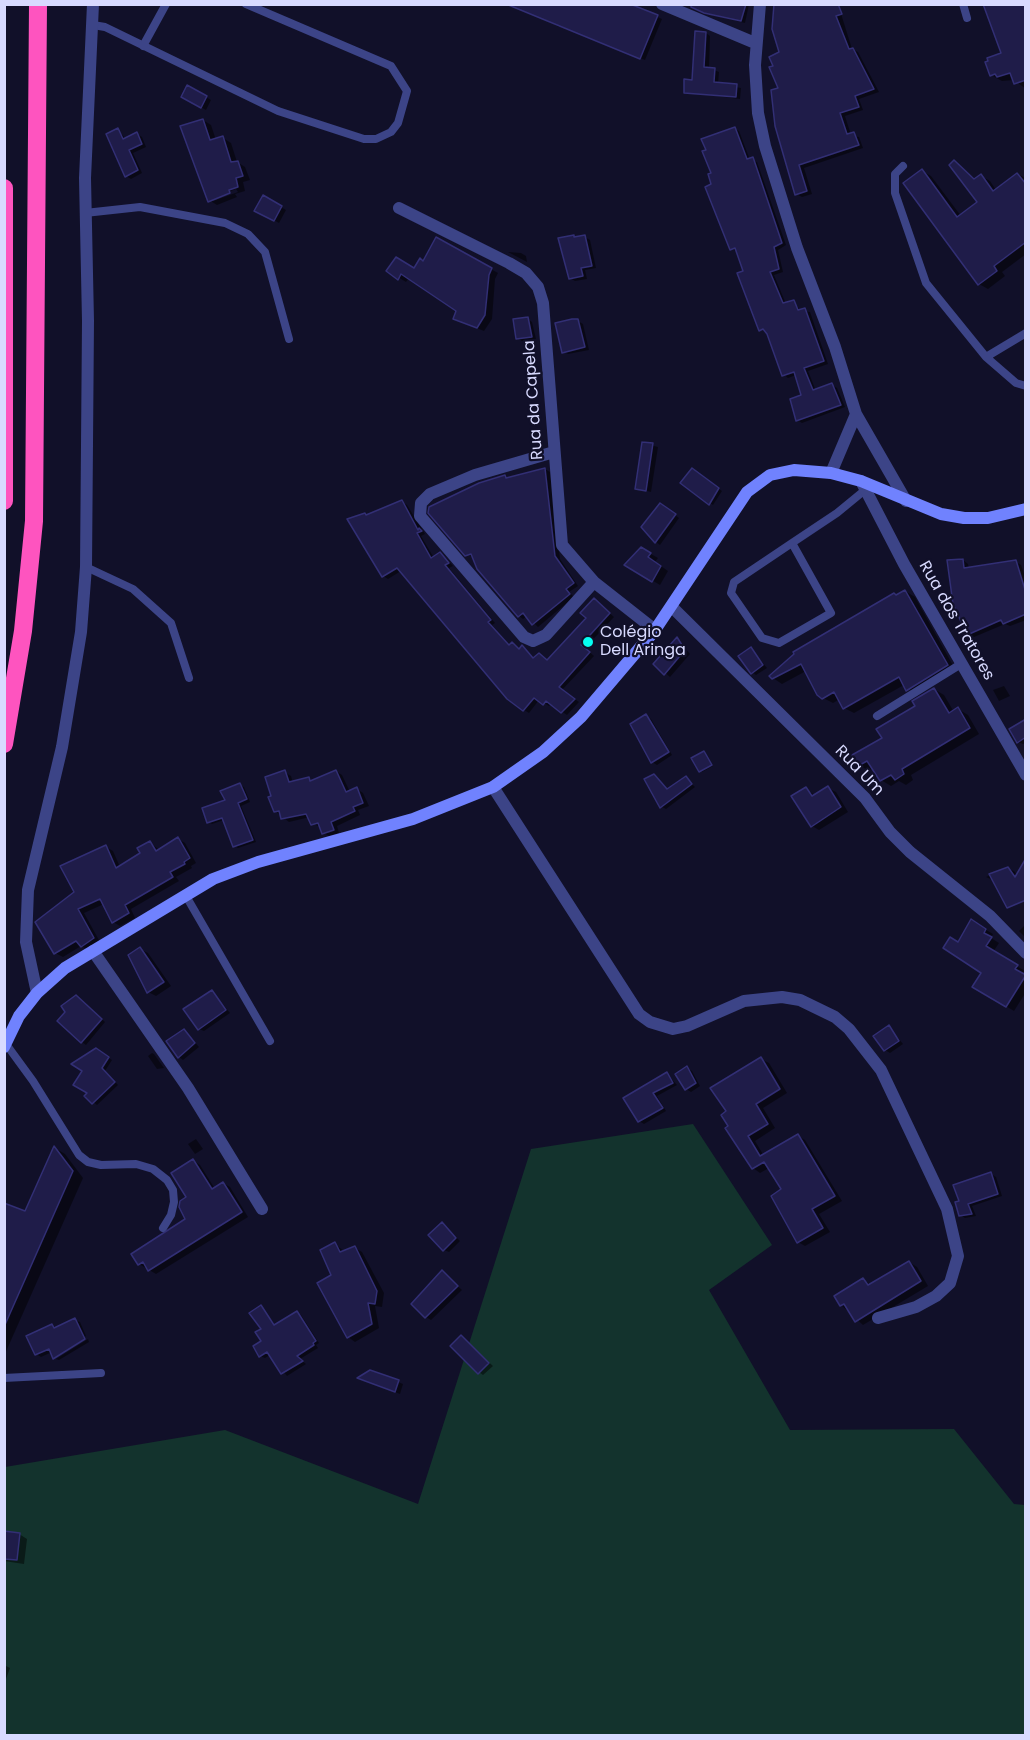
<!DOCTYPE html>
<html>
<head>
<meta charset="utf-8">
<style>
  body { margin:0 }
  #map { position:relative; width:1030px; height:1740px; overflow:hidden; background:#111029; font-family:Poppins,sans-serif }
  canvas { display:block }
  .frame { position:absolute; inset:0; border:6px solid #d8daff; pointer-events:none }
</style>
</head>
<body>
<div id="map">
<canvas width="1030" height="1740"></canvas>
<div class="frame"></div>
</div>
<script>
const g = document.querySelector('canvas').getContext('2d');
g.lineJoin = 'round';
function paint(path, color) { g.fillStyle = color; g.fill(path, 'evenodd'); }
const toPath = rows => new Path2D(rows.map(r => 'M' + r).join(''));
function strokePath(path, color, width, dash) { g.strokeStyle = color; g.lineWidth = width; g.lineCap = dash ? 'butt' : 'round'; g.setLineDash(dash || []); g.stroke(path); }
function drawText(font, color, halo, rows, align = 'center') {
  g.font = font + ' Poppins,sans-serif'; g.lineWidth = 4.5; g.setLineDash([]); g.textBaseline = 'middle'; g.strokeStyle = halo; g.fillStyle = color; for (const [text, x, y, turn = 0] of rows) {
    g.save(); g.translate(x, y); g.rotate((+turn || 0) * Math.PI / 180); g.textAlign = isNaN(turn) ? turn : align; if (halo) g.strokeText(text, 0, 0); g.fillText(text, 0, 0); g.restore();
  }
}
const green = toPath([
  [693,1124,772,1245,709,1290,790,1430,954,1429,1014,1504,1025,1505,1025,1735,5,1736,5,1467,225,1430,418,1504,531,1149]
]);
const shadow = toPath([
  [513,4,629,4,662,19,645,60,560,24,559,27],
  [749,4,745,23,716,16,699,5],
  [838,4,852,49,858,52,879,92,859,99,863,110,845,116,851,135,859,137,863,148,804,168,812,194,802,197,796,194,775,66,781,53],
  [1026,4,1026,89,1014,80,1002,81,991,75],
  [706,33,710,36,709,68,719,72,718,84,741,88,740,99,686,92,693,81],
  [188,87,211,100,206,110,183,97],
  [203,120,211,125,216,140,223,138,231,143,237,162,245,167,250,180,243,182,245,191,235,194,237,197,217,205,209,200],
  [236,189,238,192,213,201,213,198],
  [735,129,739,131,750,160,757,162,786,245,778,250,783,272,774,275,786,304,793,301,801,311,810,312,828,364,808,371,816,391,832,385,837,388,845,407,802,423,797,420,803,396,796,375,788,378,784,375,767,331,760,330,745,272,737,251,731,249,713,185,713,173],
  [118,130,126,139,137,134,142,137,146,147,133,153,142,173,131,179,126,176],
  [954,162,976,179,981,176,990,181,996,190,1017,174,1026,178,1026,254,1002,272,1005,276,988,289,979,284,905,183,922,171,931,176,961,216,980,202],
  [263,197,286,210,279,223,256,210],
  [585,237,590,240,596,268,585,270,587,279,575,281,570,278],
  [437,239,498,273,495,279,492,319,484,331,462,322,458,311,409,278,406,282,388,271,415,270,424,263],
  [508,252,521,253,526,256,527,262],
  [528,319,532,322,536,339,522,341,517,338],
  [578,321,583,324,589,350,568,354,563,352],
  [643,443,658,447,651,492,637,488],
  [545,469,550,472,560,559,578,586,569,592,574,597,538,627,527,616,523,619,519,616,474,557,466,555,505,477,508,479],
  [696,472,722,491,713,505,682,483],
  [402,502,407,505,425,534,421,536,434,558,440,554,445,557,453,566,449,568,495,623,492,625,510,645,512,644,520,650,522,647,535,659,544,657,548,661,588,618,594,600,614,617,585,648,594,656,562,690,579,702,567,715,551,704,549,706,539,700,529,713,524,710,508,698,401,571,388,579,383,576,367,516],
  [665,507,679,518,660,545,656,542],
  [642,549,658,558,655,562,668,571,660,585,626,565],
  [963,560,968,564,969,569,1016,562,1021,565,1026,579,1026,620,1010,626,1005,624,974,637,968,633],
  [905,591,915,597,956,671,917,695,904,685,854,713,844,708,840,699,833,703,823,698,806,671,782,684,773,678,796,654],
  [677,638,690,654,670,677,655,664],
  [751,649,767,668,756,675,752,672],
  [1004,686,1010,696,999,701,993,690],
  [934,689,944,695,954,712,958,709,968,715,979,734,911,775,913,780,906,785,899,781,891,786,881,780,874,768,869,771,859,765],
  [646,716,651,719,672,755,657,765,652,762],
  [1026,721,1026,743,1023,744,1018,742],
  [704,753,713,766,702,772,700,770],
  [336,771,342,775,350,792,357,789,363,793,369,806,358,810,360,815,337,826,339,833,329,836,323,833,321,827,313,824,310,817,289,822,275,811,284,772,291,776,293,783,309,779,313,781],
  [654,775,668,790,686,778,695,787,666,809,662,807],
  [240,785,244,787,250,802,241,806,256,842,238,848,234,846,224,820,212,824,208,822],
  [828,788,836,792,848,812,819,830,812,826,806,789,816,796],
  [178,839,185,843,196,863,191,866,192,868,176,877,179,881,131,909,135,918,120,926,113,922,104,904,84,913,100,942,89,950,81,946,63,957,55,953,37,923,76,893,106,847,113,851,120,867,142,853,150,842,159,850],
  [1008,868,1015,872,1026,895,986,877],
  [971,921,993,934,991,938,999,943,993,952,1025,971,1022,974,1026,976,1026,992,1014,1011,974,987,983,972,959,943],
  [1026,924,1026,938,1019,931],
  [140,949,148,953,171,986,156,996,148,992],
  [212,991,230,1013,204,1031,199,1029],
  [80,999,105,1022,86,1045,82,1042],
  [889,1027,903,1044,890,1053,885,1050],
  [184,1030,199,1047,183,1060,179,1057],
  [96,1050,112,1060,105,1071,118,1085,97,1105,86,1096,89,1092],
  [152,1053,154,1054,164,1068,157,1069,148,1056],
  [761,1059,769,1063,787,1093,763,1108,775,1128,755,1141,764,1156,798,1136,805,1140,842,1201,819,1214,830,1232,805,1246,798,1242,783,1190,769,1168,760,1173,753,1168,728,1112],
  [687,1068,692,1071,700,1086,691,1092,686,1089],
  [667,1074,677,1085,657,1096,666,1111,644,1124,639,1121,625,1098],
  [196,1139,203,1149,195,1154,188,1144],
  [55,1148,65,1154,83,1178,4,1356,4,1204,26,1213],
  [194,1161,200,1165,215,1189,223,1183,230,1187,248,1217,156,1274,139,1264,187,1219],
  [991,1174,996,1177,1002,1196,972,1206,976,1216,965,1218,960,1215,961,1202],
  [442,1224,460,1241,449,1252,444,1250],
  [335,1244,345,1252,355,1248,362,1252,384,1293,382,1307,375,1306,379,1328,355,1342,348,1337],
  [909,1262,917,1267,928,1286,863,1325,841,1305,863,1280,872,1285],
  [442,1272,462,1290,431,1320,426,1317],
  [261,1307,276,1326,297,1313,301,1315,319,1343,316,1345,318,1348,300,1359,306,1364,287,1376,270,1355,265,1358,260,1356],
  [75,1320,80,1322,86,1336,55,1358,52,1352,41,1357,36,1354,52,1325,57,1328],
  [461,1337,493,1366,483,1375,479,1372],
  [88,1339,89,1342,59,1360,56,1359],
  [364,1380,398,1382,403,1384,400,1394],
  [4,1532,19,1534,27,1539,24,1564,4,1561],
  [4,1665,10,1668,6,1679,4,1678]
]);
const building = toPath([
  [506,4,630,4,658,15,640,59,506,4],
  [691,4,746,4,741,21,704,13,691,7,691,4],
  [774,4,838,4,842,14,836,16,849,49,853,48,874,89,855,96,859,107,840,113,847,134,854,132,859,145,799,165,807,191,795,195,775,126,771,90,778,88,769,67,773,66,769,57,779,52,772,29,774,4],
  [983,4,1026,4,1026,80,1014,84,1010,73,997,77,995,74,990,76,985,62,988,61,987,58,1001,53,983,4],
  [695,31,706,32,704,67,715,68,714,82,737,84,736,97,684,93,684,79,692,80,695,31],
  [187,85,207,96,201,108,181,97,187,85],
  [203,119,210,140,223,136,231,162,238,161,243,176,236,178,238,187,229,190,230,193,208,202,180,126,203,119],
  [735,127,747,159,753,157,782,243,774,247,779,269,770,272,783,303,794,300,798,310,805,308,824,361,804,368,813,390,832,383,841,405,796,421,790,399,801,395,794,372,782,376,767,334,763,329,759,331,737,273,743,271,735,248,730,250,705,187,711,184,708,174,711,173,702,151,706,150,701,139,735,127],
  [118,128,123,139,137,132,142,144,129,150,138,170,125,177,106,134,118,128],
  [954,160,974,179,981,174,993,191,1017,173,1026,184,1026,242,994,266,997,271,978,285,903,183,922,169,957,217,977,202,949,165,954,160],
  [263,195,282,206,274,221,254,211,263,195],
  [574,235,574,237,585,235,592,266,581,268,583,276,569,279,558,238,574,235],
  [436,237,492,268,489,275,485,315,477,328,453,319,456,311,401,274,398,280,386,271,396,257,414,268,420,258,423,261,436,237],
  [528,317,532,337,516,339,513,319,528,317],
  [572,319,578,319,585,347,562,353,555,323,572,319],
  [642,442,653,443,646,491,635,489,642,442],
  [545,468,555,556,574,583,566,589,570,594,532,625,523,613,518,617,477,569,471,554,465,556,428,513,429,507,479,483,505,475,506,478,545,468],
  [692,468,719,488,709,505,680,483,692,468],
  [402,500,418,530,419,528,422,531,417,533,431,558,440,552,449,563,445,565,491,620,488,622,509,645,512,642,519,649,522,645,533,658,539,653,547,660,586,618,580,613,594,598,610,613,581,645,590,652,559,687,575,699,561,713,546,701,543,705,534,698,523,711,507,699,397,568,382,577,347,519,365,513,366,515,402,500],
  [660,503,676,514,655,543,641,527,660,503],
  [641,547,651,553,648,557,661,566,652,582,624,565,641,547],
  [963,559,964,568,1016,560,1026,593,1026,614,1003,624,1001,620,967,635,953,604,947,560,963,559],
  [905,590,948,665,906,691,899,677,843,709,834,692,822,699,817,695,801,664,772,679,769,676,794,654,793,652,894,593,896,595,905,590],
  [677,637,685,650,664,675,653,664,677,637],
  [751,647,763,665,751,674,738,656,751,647],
  [934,688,949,713,958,707,970,728,902,769,904,774,895,780,891,775,880,781,867,761,858,766,852,755,882,738,876,729,915,706,912,701,934,688],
  [646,714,669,752,651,763,630,724,646,714],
  [1026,719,1026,737,1017,743,1009,729,1026,719],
  [704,751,712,765,699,772,691,758,704,751],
  [285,770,289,782,309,777,310,781,336,770,346,792,357,787,363,803,353,807,355,811,331,822,334,830,322,834,318,823,311,825,306,814,281,819,279,811,274,812,268,797,271,796,265,777,285,770],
  [654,774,667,789,686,776,692,784,660,808,644,779,654,774],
  [240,783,247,799,238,803,253,840,233,847,222,818,207,823,202,808,225,800,220,791,240,783],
  [828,786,841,807,811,827,791,796,806,787,812,796,828,786],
  [178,837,190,858,184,862,185,864,170,872,173,877,125,905,129,913,112,923,100,899,78,909,94,938,81,947,76,941,54,954,35,922,74,892,60,866,106,845,116,868,140,853,137,848,150,841,156,851,178,837],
  [1026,858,1026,900,1007,908,989,874,1008,867,1015,877,1026,858],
  [971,919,986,929,984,933,992,937,986,946,1018,965,1015,969,1026,975,1006,1007,972,987,981,973,943,948,950,937,958,942,971,919],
  [140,947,164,982,147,993,128,955,140,947],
  [212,990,226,1010,198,1030,183,1009,212,990],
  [76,995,102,1019,81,1043,57,1021,65,1012,61,1006,76,995],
  [889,1025,899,1041,884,1051,873,1036,889,1025],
  [184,1029,195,1043,178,1058,166,1041,184,1029],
  [96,1048,109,1057,102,1068,115,1082,92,1104,84,1096,87,1093,73,1085,82,1071,71,1064,96,1048],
  [761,1057,780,1089,756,1104,768,1124,748,1136,760,1156,798,1134,835,1196,812,1209,823,1228,797,1243,771,1196,781,1189,764,1162,752,1169,725,1128,728,1126,721,1115,726,1111,710,1088,761,1057],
  [687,1066,696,1083,685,1090,675,1074,687,1066],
  [667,1072,673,1083,653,1093,663,1108,638,1122,623,1098,667,1072],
  [54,1146,73,1171,4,1327,4,1203,25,1211,54,1146],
  [193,1159,212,1189,223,1182,242,1212,148,1271,143,1262,138,1265,131,1254,185,1219,179,1207,180,1201,186,1197,171,1173,193,1159],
  [991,1172,998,1194,968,1204,972,1214,959,1216,955,1202,959,1201,953,1185,991,1172],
  [442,1222,456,1238,443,1251,428,1235,442,1222],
  [335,1242,340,1252,355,1246,377,1291,375,1304,368,1303,372,1324,347,1338,317,1283,331,1275,320,1250,335,1242],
  [909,1261,921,1281,855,1322,844,1304,840,1306,834,1296,863,1278,868,1285,909,1261],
  [442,1270,458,1286,425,1318,411,1304,442,1270],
  [261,1305,274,1325,297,1311,316,1341,313,1343,314,1345,297,1356,303,1361,281,1374,267,1352,259,1357,253,1346,261,1341,255,1332,261,1329,249,1313,261,1305],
  [75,1318,85,1339,53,1359,49,1349,35,1355,26,1336,52,1324,54,1328,75,1318],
  [461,1335,489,1363,478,1374,450,1346,461,1335],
  [370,1370,399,1380,395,1392,357,1378,370,1370],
  [4,1531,20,1533,17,1560,4,1559,4,1531]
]);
const service = toPath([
  [963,4,967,18],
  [93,25,105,27,278,111,364,139,376,139,391,132,398,123,407,91,391,66,246,4],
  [143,46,166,4],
  [903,166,895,174,895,193,926,283,986,357,1016,383,1026,386],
  [85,213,140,207,225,223,248,234,265,252,289,339],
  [986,357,1026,333],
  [792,543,734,582,731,593,762,638,779,643,831,613,792,543,837,513,865,490],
  [86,567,133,589,171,623,189,678],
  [877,716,961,664],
  [186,896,270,1041],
  [6,1044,33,1081,79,1155,88,1162,101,1165,136,1164,153,1169,167,1180,173,1190,174,1202,171,1215,163,1228],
  [4,1378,101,1373]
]);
const minor = toPath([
  [662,4,755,43],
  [760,4,755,65,758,113,765,146,797,248,835,347,856,414,906,501],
  [399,208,509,263,526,273,538,287,543,303,562,545,594,582,655,630],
  [554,452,475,475,430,494,421,503,420,516,524,637,533,641,546,635,594,582],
  [831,473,856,414],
  [861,481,904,564,1026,775],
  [672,607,865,798,890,832,910,852,990,916,1026,953],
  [493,787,639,1014,650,1022,673,1029,687,1026,744,1001,782,997,800,1000,835,1017,849,1029,881,1070,947,1209,958,1256,950,1283,936,1296,916,1307,878,1318],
  [93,951,188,1088,262,1209],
  [37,993,26,942,28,890,62,747,81,632,86,567,88,321,85,178,93,4]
]);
const secondary = toPath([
  [4,1047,19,1016,37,993,65,968,213,879,258,862,413,819,493,787,543,752,581,717,655,630,747,492,770,475,794,470,831,473,861,481,941,514,964,518,988,518,1026,509]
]);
const motorway = toPath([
  [4,188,4,501],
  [4,744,23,631,34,521,38,4]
]);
const markers = [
  [588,642,6,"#06fdf1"]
];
const streetNames = [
  ["Rua da Capela",534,400,-94],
  ["Rua dos Tratores",956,621,60],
  ["Rua Um",859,771,46]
];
const poiNames = [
  ["Colégio",600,633],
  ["Dell Aringa",600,651]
];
paint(green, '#13332d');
paint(shadow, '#0007');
paint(building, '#1f1c49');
strokePath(building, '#322f75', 1.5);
strokePath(service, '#3c4487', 8);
strokePath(minor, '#3c4487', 12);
strokePath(secondary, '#7082fe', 12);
strokePath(motorway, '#fe54bf', 18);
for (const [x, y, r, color] of markers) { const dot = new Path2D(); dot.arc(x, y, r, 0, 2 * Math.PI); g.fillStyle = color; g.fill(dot); strokePath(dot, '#111029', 2); }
drawText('16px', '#d8daff', '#111029', streetNames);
drawText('16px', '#d8daff', '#111029', poiNames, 'left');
</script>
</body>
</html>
